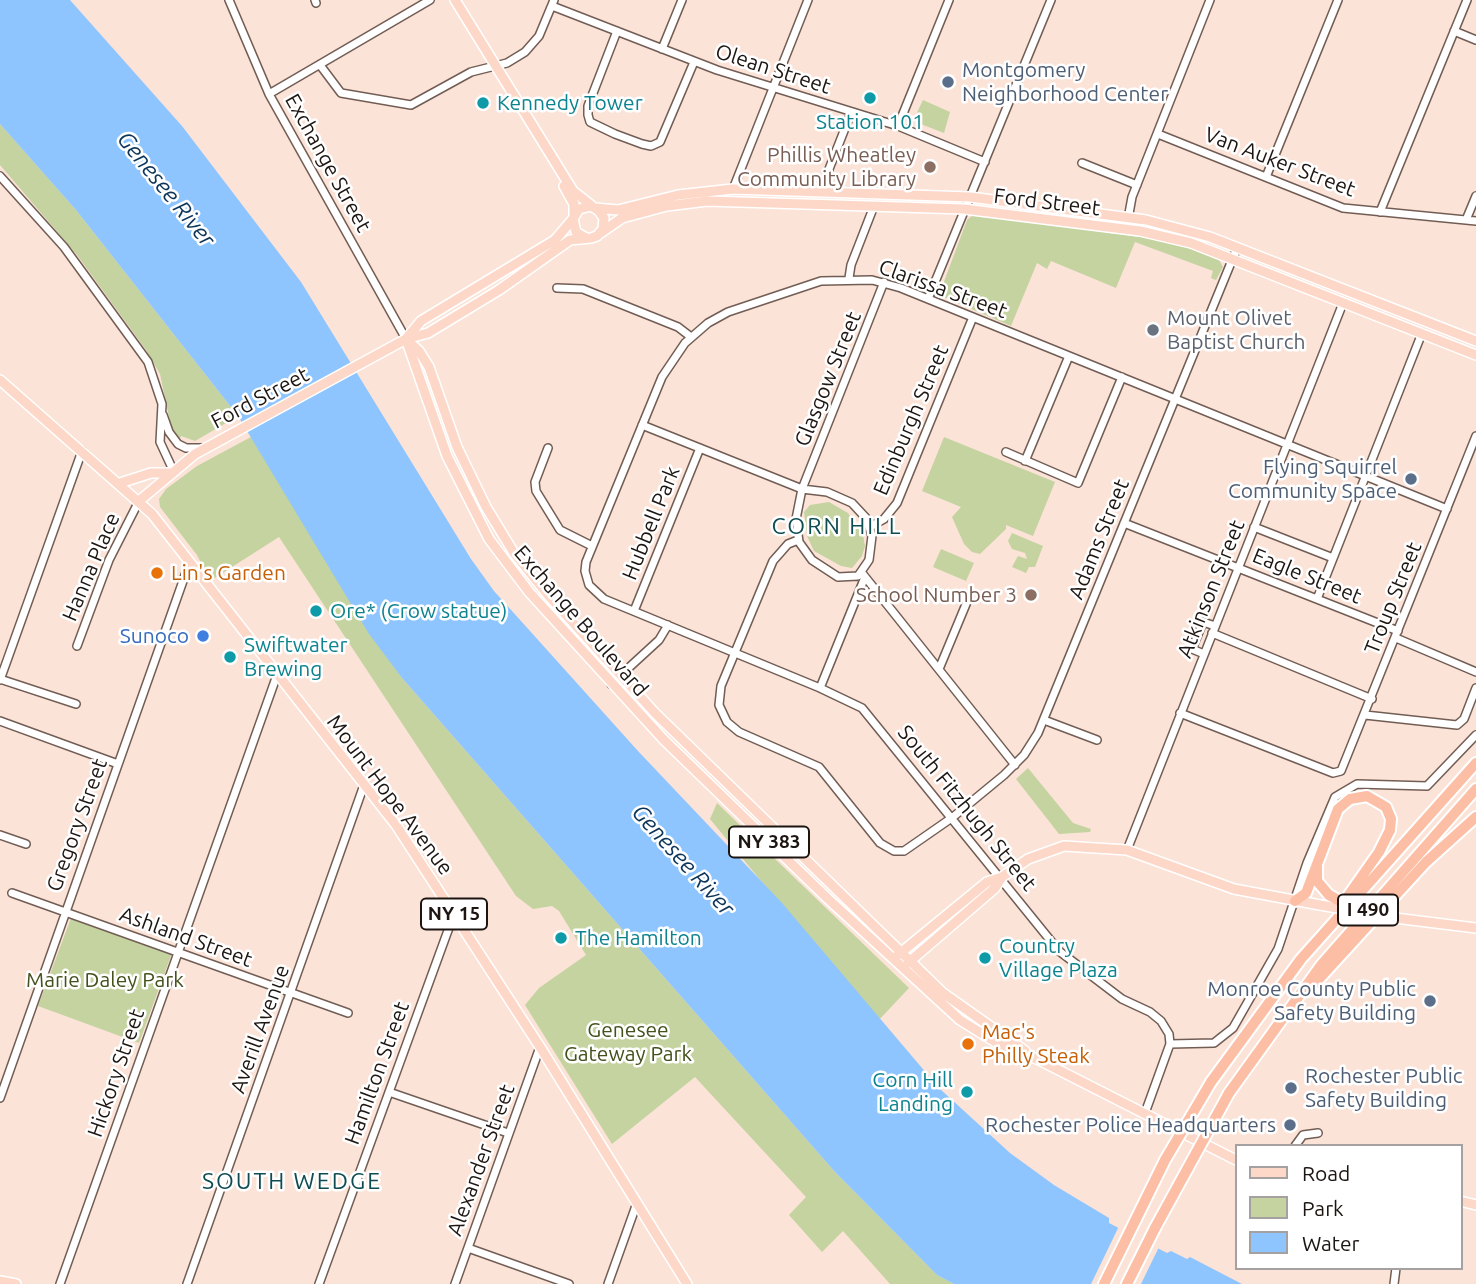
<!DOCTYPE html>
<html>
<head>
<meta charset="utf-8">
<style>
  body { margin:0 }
  #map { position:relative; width:1476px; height:1284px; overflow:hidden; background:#fbe3d8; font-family:Ubuntu,sans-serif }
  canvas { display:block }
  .legend { position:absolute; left:1235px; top:1144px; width:228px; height:126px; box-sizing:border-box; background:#fff; border:2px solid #a5a1a0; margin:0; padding:9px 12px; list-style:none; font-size:21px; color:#1d1511 }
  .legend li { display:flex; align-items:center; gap:14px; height:35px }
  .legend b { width:35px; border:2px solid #a5a1a0 }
</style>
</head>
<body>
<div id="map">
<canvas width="1476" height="1284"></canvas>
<ul class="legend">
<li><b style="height:9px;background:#fdd8c8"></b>Road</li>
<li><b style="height:19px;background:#c4d3a0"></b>Park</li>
<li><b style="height:19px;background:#8ec5fe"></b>Water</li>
</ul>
</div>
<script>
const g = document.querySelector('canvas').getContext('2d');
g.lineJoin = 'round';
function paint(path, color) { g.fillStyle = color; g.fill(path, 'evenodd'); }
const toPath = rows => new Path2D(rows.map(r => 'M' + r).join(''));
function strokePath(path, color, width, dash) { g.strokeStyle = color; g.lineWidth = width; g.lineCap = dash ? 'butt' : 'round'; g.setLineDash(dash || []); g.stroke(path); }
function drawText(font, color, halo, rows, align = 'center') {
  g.font = font + ' Ubuntu,sans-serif'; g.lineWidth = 5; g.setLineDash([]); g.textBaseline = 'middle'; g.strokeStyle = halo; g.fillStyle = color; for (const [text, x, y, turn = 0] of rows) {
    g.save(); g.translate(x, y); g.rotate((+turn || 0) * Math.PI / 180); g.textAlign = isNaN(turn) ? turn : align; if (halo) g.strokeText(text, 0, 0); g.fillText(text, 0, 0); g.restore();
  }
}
const green = toPath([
  [923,100,950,112,944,133,913,121],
  [0,124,76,210,238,416,195,441,181,436,179,441,172,431,160,374,146,350,77,255,0,165],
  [973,215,1164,240,1218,258,1223,267,1216,280,1211,278,1213,271,1135,242,1116,288,1051,261,1047,269,1037,263,1011,326,939,295,967,220],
  [251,437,402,678,835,1172,937,1275,954,1284,890,1284,843,1231,822,1252,789,1215,806,1197,695,1077,612,1144,525,1005,539,988,586,955,559,911,552,906,533,909,516,896,279,537,210,581,197,555,160,507,159,499,166,489,197,466],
  [944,437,1055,482,1033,536,1006,525,1006,529,980,554,972,552,964,544,952,517,961,507,922,491],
  [829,502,848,513,863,535,865,546,862,556,852,568,841,566,814,551,807,536,804,512,810,505],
  [1012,533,1043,546,1035,567,1029,567,1026,573,1012,567,1018,556,1027,559,1025,553,1012,549,1008,541],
  [941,549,974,563,966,581,933,567],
  [1028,768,1073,823,1091,829,1090,832,1059,834,1016,779],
  [717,803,909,988,877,1022,710,819],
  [71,918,172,953,139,1043,38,1006]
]);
const water = toPath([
  [0,0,70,0,182,126,301,282,471,559,494,591,638,751,782,903,939,1088,1010,1153,1054,1185,1109,1218,1109,1223,1167,1253,1171,1251,1187,1259,1190,1257,1242,1284,954,1284,937,1275,835,1172,402,678,369,634,238,416,76,210,0,124]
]);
const pier = toPath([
  [1120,1224,1160,1245,1141,1284,1091,1284]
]);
const minor = toPath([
  [229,0,269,94,406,339],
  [315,0,316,3],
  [552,6,717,70,898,126,985,162],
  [617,31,588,106,588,115,590,122,615,134,642,144,651,146,660,142,694,62],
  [1454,31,1476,40],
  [662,49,682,0],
  [320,65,341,93,411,105,471,72,507,63,525,52,539,36,554,0],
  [269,94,430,0],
  [898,126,949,0],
  [1158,134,1343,208,1476,221],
  [1082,163,1137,185],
  [0,176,64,247,148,362,162,404,160,442,173,470],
  [1266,177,1338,0],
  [733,189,808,0],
  [820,192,851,113],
  [1380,212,1467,0],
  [1466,220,1476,196],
  [1126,230,1132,197,1210,0],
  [849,278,851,265,874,206],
  [557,288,583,289,678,327,691,337],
  [928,299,1051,0],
  [163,415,169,432,178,444,186,448,205,448],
  [642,425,802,489,827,492,852,503,866,518,872,536,869,560,858,576,838,577,812,560,799,542,796,519,802,489,884,282],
  [548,448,535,482,536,491,560,530,592,546],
  [1006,452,1078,483,1122,377],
  [1025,461,1069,356],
  [1124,523,1398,631],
  [870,527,884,519,897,503,973,317],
  [1254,527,1333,558],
  [798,540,788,544,773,561,721,686,719,705,727,722,739,732,819,767,880,843,894,851,904,851,953,817,1004,775,1024,755,1038,733,1237,248],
  [862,573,1015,765],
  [1317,599,1422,333],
  [634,611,700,448],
  [1212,633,1372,699],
  [1396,638,1476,672],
  [77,646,109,560,139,501],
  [1204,654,1192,649,1203,622,1215,626],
  [939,669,969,597],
  [0,679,76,704],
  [0,680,82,451],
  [611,684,659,640,668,625],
  [820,688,865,577],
  [1180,713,1333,773,1341,771,1476,436],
  [1365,715,1457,725,1464,719,1476,688],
  [1044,720,1097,740],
  [0,721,118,764],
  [0,835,26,844],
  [1127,850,1343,303],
  [12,893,348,1013],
  [1170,1044,1214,1043,1233,1028,1278,949,1307,863,1335,797,1357,784,1427,786,1476,735],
  [389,1092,508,1133],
  [0,1098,189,564],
  [1145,1113,1170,1044,1169,1034,1161,1021,1150,1012,1122,999,1059,951,862,708,820,688,604,599,589,585,585,571,586,562,662,377,685,343,708,323,728,312,821,281,872,280,901,288,1447,509],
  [1295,1146,1303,1135,1318,1133],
  [468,1248,569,1284],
  [60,1284,277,675],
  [187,1284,364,785],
  [319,1284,454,914],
  [455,1284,540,1047],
  [608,1284,637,1203],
  [1394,1284,1396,1268]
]);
const major = toPath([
  [455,0,573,191,592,206],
  [564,186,574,204,574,215],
  [595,208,618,210,678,195,733,189,970,197,1146,220,1210,237,1476,341],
  [599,234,622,218,667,206,707,201,964,209,1140,231,1191,243,1476,355],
  [406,339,447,456,489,539,529,592,664,740,827,898,960,1020,997,1043,1039,1060,1236,1160],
  [406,339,419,351,429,367,457,447,486,507,514,553,548,595,655,713,943,993,1025,1051],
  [406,339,421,321,555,240,573,219],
  [0,380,152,514,396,825,540,1047,687,1284],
  [120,483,151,473,170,473],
  [139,501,195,454,406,339,428,333,499,290,570,240,591,238,597,236,603,229,604,218,598,210,591,206,579,209,573,219,576,232,586,238],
  [1395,918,1476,928],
  [898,955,987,882,1002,877],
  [908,963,995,888,1002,877,1028,859,1064,846,1127,850,1234,889,1320,905],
  [1460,1201,1476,1205],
  [0,1281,16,1284]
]);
const highway = toPath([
  [1317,867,1317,881,1329,895],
  [1295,901,1306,893,1338,809,1350,799,1367,796,1386,807,1391,819,1390,830,1379,852,1346,899],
  [1308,991,1426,862,1476,817],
  [1211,1082,1301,959,1476,763],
  [1229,1093,1322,964,1476,789],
  [1104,1284,1136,1219],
  [1127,1284,1155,1228]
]);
const majorBridge = toPath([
  [1320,905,1395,918]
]);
const highwayBridge = toPath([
  [1329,895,1360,912],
  [1136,1219,1165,1160,1211,1082],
  [1155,1228,1229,1093]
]);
const markers = [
  [948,82,7,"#5c6f8a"],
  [870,98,7,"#0f9aa8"],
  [483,103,7,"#0f9aa8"],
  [930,167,7,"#8d6e63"],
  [1153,330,7,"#6b7280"],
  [1411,479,7,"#5c6f8a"],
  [157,573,7,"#e8710a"],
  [1031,595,7,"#8d6e63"],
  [316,611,7,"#0f9aa8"],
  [203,636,7,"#3f7fe0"],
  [230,657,7,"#0f9aa8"],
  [561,938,7,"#0f9aa8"],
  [985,958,7,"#0f9aa8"],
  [1430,1001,7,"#5c6f8a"],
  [968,1044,7,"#e8710a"],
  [1291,1088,7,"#5c6f8a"],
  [967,1092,7,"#0f9aa8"],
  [1290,1125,7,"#5c6f8a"]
];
const shields = [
  [769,842,80],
  [1368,910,60],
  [454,914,66]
];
const shieldNames = [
  ["NY 383",769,842],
  ["I 490",1368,910],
  ["NY 15",454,914]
];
const streetNames = [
  ["Olean Street",773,69,18],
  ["Van Auker Street",1280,162,21],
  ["Exchange Street",328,163,61],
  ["Ford Street",1047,202,7],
  ["Clarissa Street",943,289,20],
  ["Glasgow Street",828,379,-68],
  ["Ford Street",260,398,-28],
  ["Edinburgh Street",911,420,-67],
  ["Hubbell Park",651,523,-68],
  ["Adams Street",1099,539,-68],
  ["Hanna Place",91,567,-67],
  ["Eagle Street",1307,576,22],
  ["Atkinson Street",1211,589,-68],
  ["Troup Street",1393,598,-68],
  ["Exchange Boulevard",581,621,49],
  ["Mount Hope Avenue",390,795,53],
  ["South Fitzhugh Street",967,808,51],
  ["Gregory Street",77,825,-70],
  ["Ashland Street",186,937,20],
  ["Averill Avenue",260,1029,-70],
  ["Hickory Street",116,1073,-71],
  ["Hamilton Street",377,1073,-70],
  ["Alexander Street",481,1160,-70]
];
const serviceNames = [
  ["Montgomery",962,70,"left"],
  ["Neighborhood Center",962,94,"left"],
  ["Flying Squirrel",1397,467],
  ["Community Space",1397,491],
  ["Monroe County Public",1416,989],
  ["Safety Building",1416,1013],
  ["Rochester Public",1305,1076,"left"],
  ["Safety Building",1305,1100,"left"],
  ["Rochester Police Headquarters",1276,1125]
];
const cultureNames = [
  ["Kennedy Tower",497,103],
  ["Station 101",870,122,"center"],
  ["Ore* (Crow statue)",330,611],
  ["Swiftwater",244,645],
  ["Brewing",244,669],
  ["The Hamilton",575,938],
  ["Country",999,946],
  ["Village Plaza",999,970],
  ["Corn Hill",953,1080,"right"],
  ["Landing",953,1104,"right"]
];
const educationNames = [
  ["Phillis Wheatley",916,155],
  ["Community Library",916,179],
  ["School Number 3",1017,595]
];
const worshipNames = [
  ["Mount Olivet",1167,318],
  ["Baptist Church",1167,342]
];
const foodNames = [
  ["Lin's Garden",171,573],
  ["Mac's",982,1032],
  ["Philly Steak",982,1056]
];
const shopNames = [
  ["Sunoco",189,636]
];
const parkNames = [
  ["Marie Daley Park",105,980],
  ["Genesee",628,1030],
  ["Gateway Park",628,1054]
];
const waterNames = [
  ["Genesee River",166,189,51],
  ["Genesee River",683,860,48]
];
const neighbourhoodNames = [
  ["CORN HILL",837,526],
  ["SOUTH WEDGE",292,1181]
];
paint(green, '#c4d3a0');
paint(water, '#8ec5fe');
paint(pier, '#fbe3d8');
strokePath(minor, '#725d54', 10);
strokePath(major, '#fff', 12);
strokePath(highway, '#fff', 14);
strokePath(minor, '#fff', 7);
strokePath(major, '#fdd8c8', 9);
strokePath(highway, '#fcbea4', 10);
strokePath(majorBridge, '#fff', 12, []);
strokePath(highwayBridge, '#fff', 14, []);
strokePath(majorBridge, '#fdd8c8', 9);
strokePath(highwayBridge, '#fcbea4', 10);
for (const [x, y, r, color] of markers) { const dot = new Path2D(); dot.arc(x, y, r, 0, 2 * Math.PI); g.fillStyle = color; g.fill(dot); strokePath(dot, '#fff', 2.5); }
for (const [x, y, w] of shields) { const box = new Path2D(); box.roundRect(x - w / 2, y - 15.5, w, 31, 5); g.fillStyle = '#fff'; g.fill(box); strokePath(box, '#1d1511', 2); }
drawText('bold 19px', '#1d1511', null, shieldNames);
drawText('21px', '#1d1511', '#fff', streetNames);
drawText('21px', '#4e5e75', '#fff', serviceNames, 'right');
drawText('21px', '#0d838f', '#fff', cultureNames, 'left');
drawText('21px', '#785e54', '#fff', educationNames, 'right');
drawText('21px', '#5b616d', '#fff', worshipNames, 'left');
drawText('21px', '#c56008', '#fff', foodNames, 'left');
drawText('21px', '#366cbe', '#fff', shopNames, 'right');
drawText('21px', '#44511c', '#fff', parkNames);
drawText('italic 23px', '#0d3559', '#fff', waterNames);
g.letterSpacing = '2px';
drawText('23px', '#0e4c52', '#fff', neighbourhoodNames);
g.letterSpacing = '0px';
</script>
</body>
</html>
